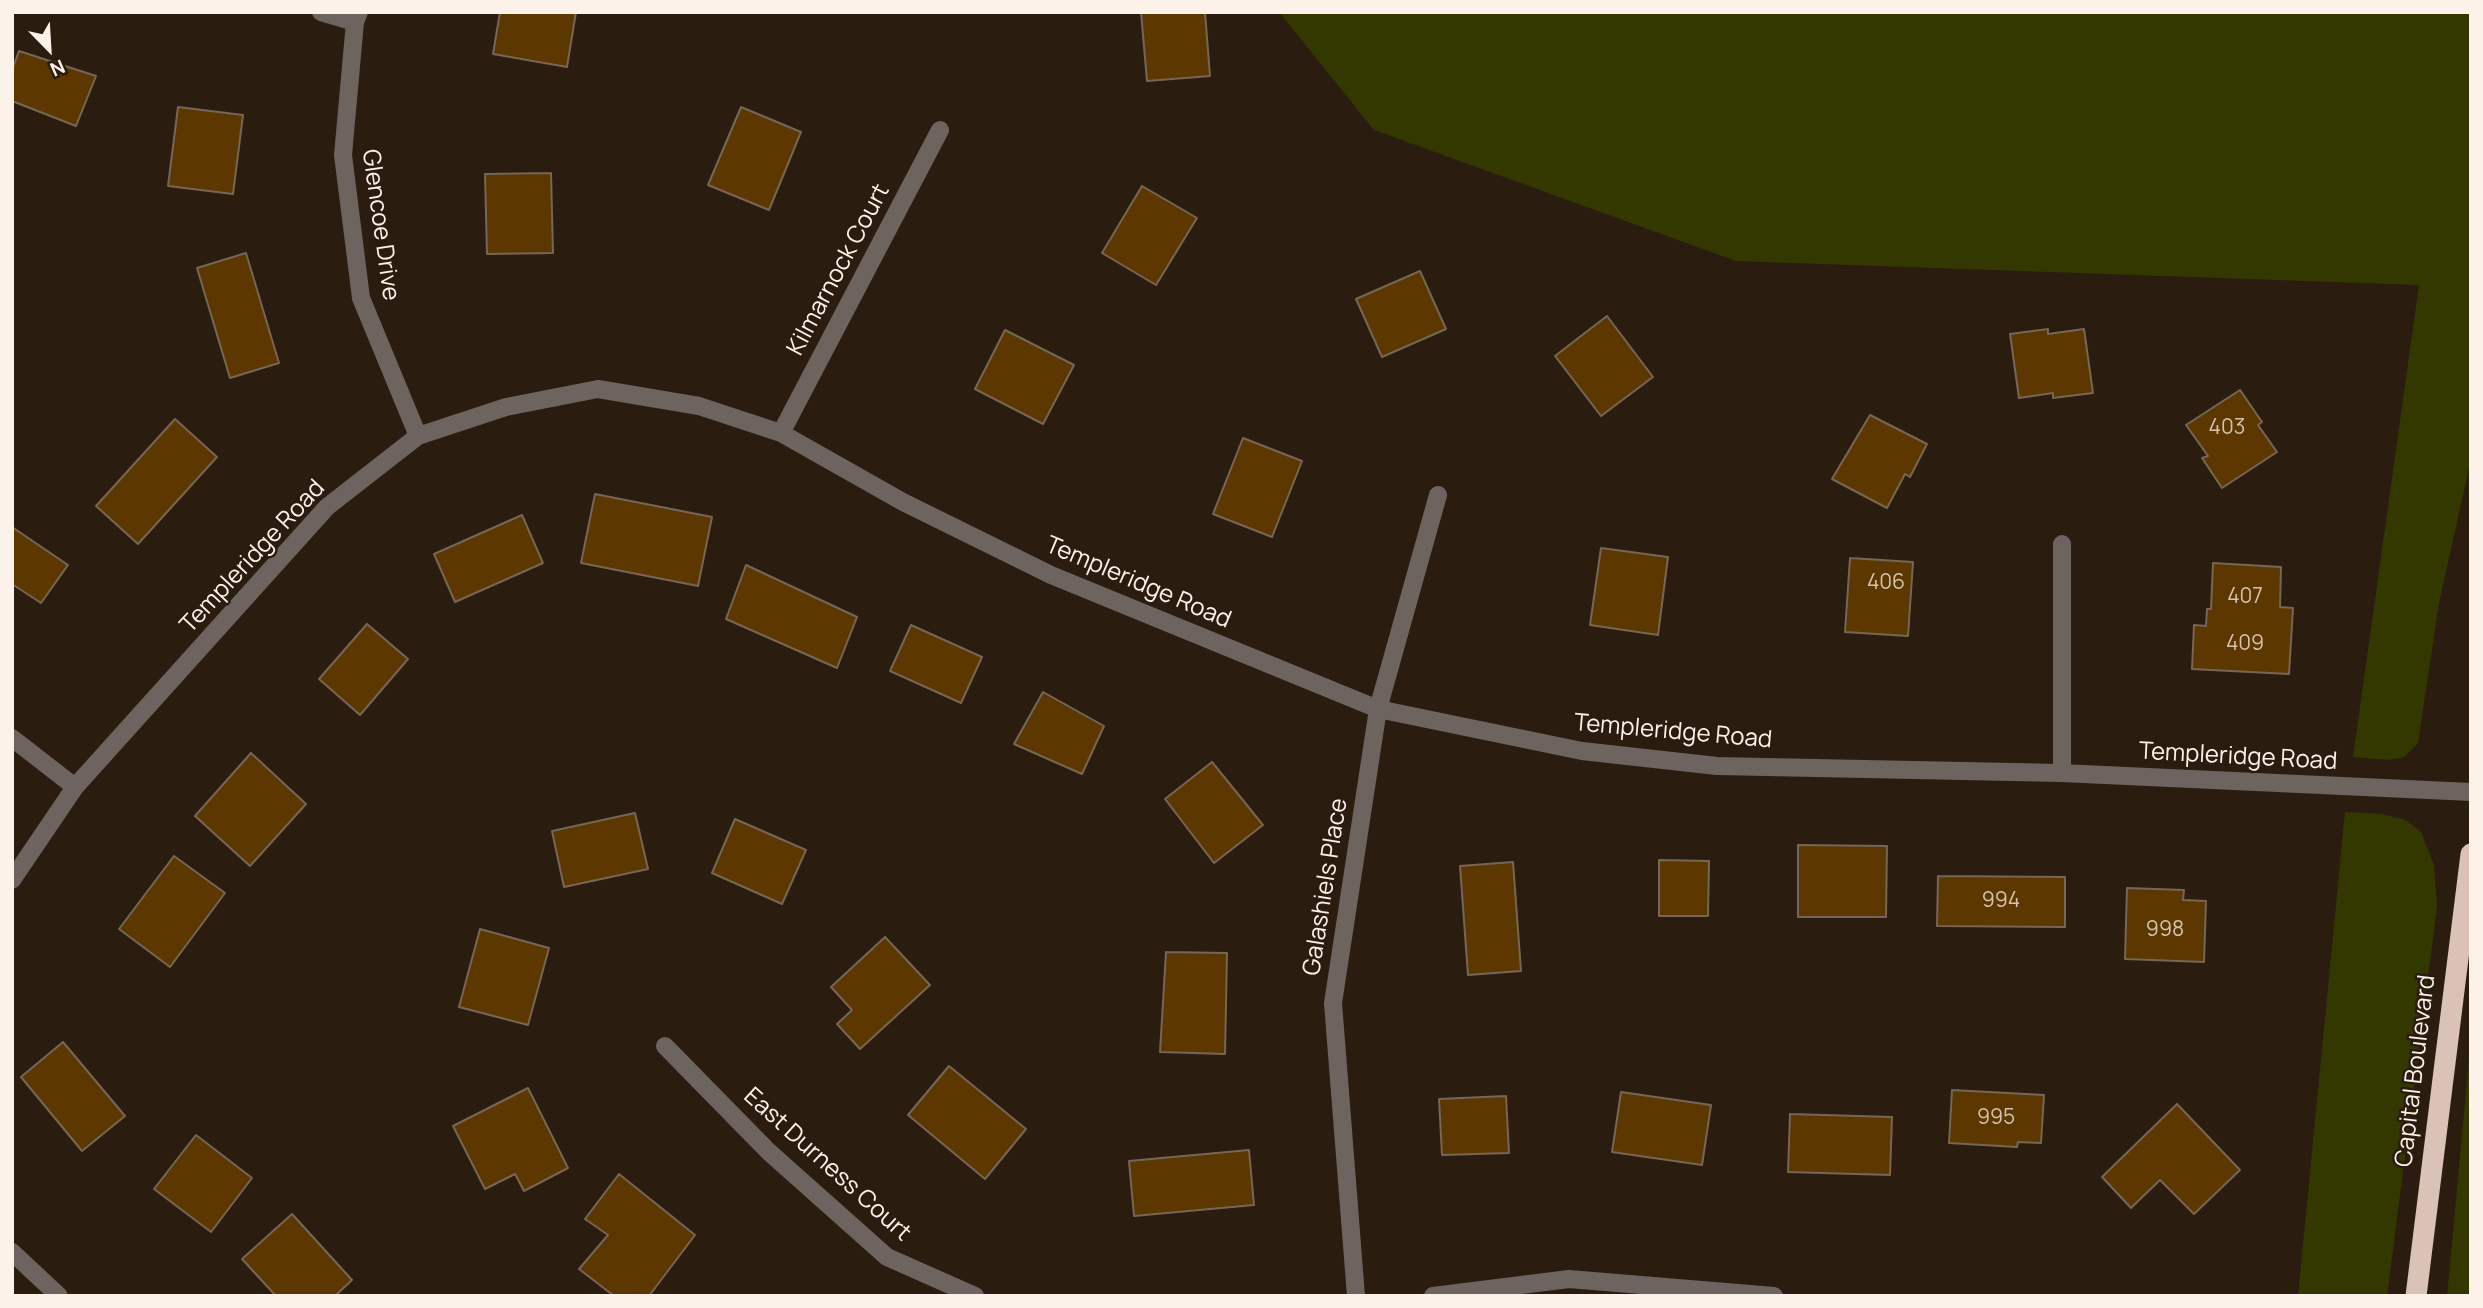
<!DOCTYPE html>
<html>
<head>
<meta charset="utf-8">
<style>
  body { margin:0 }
  #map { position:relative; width:2483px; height:1308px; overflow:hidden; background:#2b1c10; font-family:Manrope,sans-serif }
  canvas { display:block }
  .frame { position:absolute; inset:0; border:14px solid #fdf2ea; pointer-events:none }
  .north { position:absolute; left:14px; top:14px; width:70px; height:70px; -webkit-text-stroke:5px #2b1c10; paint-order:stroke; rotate:156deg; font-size:19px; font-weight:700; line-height:28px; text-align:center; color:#fdf2ea }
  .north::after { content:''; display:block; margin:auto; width:24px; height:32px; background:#fdf2ea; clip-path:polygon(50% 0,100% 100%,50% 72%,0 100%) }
</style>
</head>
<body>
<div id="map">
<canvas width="2483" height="1308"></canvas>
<div class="frame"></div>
<div class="north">N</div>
</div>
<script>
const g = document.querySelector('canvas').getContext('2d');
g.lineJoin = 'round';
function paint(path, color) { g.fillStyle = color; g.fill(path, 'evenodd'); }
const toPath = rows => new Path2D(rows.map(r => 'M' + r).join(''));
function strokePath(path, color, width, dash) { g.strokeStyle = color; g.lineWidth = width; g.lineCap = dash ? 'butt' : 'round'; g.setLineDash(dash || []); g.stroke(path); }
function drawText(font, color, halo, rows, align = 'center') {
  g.font = font + ' Manrope,sans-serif'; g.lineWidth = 5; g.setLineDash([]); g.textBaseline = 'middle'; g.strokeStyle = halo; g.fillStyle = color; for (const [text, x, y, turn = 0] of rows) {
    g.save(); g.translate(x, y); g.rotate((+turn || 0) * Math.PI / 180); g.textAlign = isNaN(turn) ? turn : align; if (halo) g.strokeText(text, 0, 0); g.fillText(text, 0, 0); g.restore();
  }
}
const green = toPath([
  [1279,12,2471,12,2471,459,2439,603,2418,743,2404,757,2389,760,2353,757,2419,285,1736,261,1374,130],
  [2345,812,2382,814,2406,820,2421,832,2434,865,2437,906,2387,1296,2298,1296],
  [2471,1038,2471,1296,2447,1296]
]);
const building = toPath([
  [500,12,576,12,567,67,493,54,500,12],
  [1141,12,1205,12,1210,76,1147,81,1141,12],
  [19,51,96,76,76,126,12,101,12,70,19,51],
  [178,107,243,115,233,194,168,186,178,107],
  [741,107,801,132,769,210,708,185,741,107],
  [551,173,553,253,487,254,485,174,551,173],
  [1142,186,1197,218,1156,285,1102,253,1142,186],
  [246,253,279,363,230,378,197,268,246,253],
  [1420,271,1446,329,1382,357,1356,299,1420,271],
  [1607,316,1653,377,1601,416,1555,356,1607,316],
  [2048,329,2048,334,2084,329,2093,393,2053,398,2053,393,2019,398,2010,334,2048,329],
  [1005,330,1074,365,1043,424,975,389,1005,330],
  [2240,390,2262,422,2258,425,2277,452,2222,488,2202,458,2208,456,2186,425,2240,390],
  [1870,415,1927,444,1910,477,1905,474,1887,508,1832,479,1870,415],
  [175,419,217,457,138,544,96,506,175,419],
  [1243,438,1302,461,1272,537,1213,514,1243,438],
  [595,494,712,517,698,586,581,563,595,494],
  [522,515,543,563,455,602,434,554,522,515],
  [12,527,68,565,41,603,12,584,12,527],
  [1601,548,1668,557,1658,635,1590,625,1601,548],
  [1850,558,1913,562,1908,636,1845,632,1850,558],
  [2213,563,2281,567,2280,607,2293,608,2289,674,2192,669,2194,625,2206,626,2207,609,2211,609,2213,563],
  [746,565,857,617,837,668,726,619,746,565],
  [367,624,408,659,360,715,319,679,367,624],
  [911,625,982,657,961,703,890,671,911,625],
  [1043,692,1104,726,1082,774,1014,744,1043,692],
  [251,753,306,804,250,866,195,816,251,753],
  [1212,762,1263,825,1214,863,1165,799,1212,762],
  [635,813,648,869,564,887,552,831,635,813],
  [735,819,806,850,782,904,712,873,735,819],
  [1798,845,1887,846,1886,917,1798,917,1798,845],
  [174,856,225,893,170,967,119,929,174,856],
  [1659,860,1709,861,1708,916,1659,916,1659,860],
  [1513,862,1521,971,1468,975,1460,866,1513,862],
  [1938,876,2065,877,2065,927,1937,926,1938,876],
  [2127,888,2184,890,2183,900,2206,901,2204,962,2125,959,2127,888],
  [480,929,549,948,528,1025,459,1007,480,929],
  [885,937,930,985,860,1049,837,1024,852,1010,831,987,885,937],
  [1166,952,1227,953,1225,1054,1160,1052,1166,952],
  [63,1042,125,1116,82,1151,21,1077,63,1042],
  [949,1066,1026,1129,985,1179,908,1115,949,1066],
  [528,1088,568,1168,524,1191,515,1174,485,1189,453,1126,528,1088],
  [1952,1090,2044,1095,2041,1143,2018,1142,2017,1147,1949,1143,1952,1090],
  [1621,1092,1711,1105,1702,1165,1612,1152,1621,1092],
  [1506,1096,1509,1153,1442,1155,1439,1099,1506,1096],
  [2177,1104,2240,1170,2194,1214,2160,1180,2131,1208,2102,1177,2177,1104],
  [1790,1114,1892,1117,1890,1175,1788,1172,1790,1114],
  [196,1135,252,1178,211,1232,154,1189,196,1135],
  [1249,1150,1254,1205,1134,1216,1129,1161,1249,1150],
  [619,1174,695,1235,649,1296,614,1296,579,1269,608,1235,585,1219,619,1174],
  [292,1214,352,1280,335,1296,276,1296,242,1259,292,1214]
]);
const street = toPath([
  [321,12,355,22],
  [359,12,355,22,343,155,361,298,418,436],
  [781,433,940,130],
  [12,738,75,787],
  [2062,773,2062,544],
  [12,880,75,787,327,507,418,436,506,407,598,389,699,406,781,433,903,502,1051,575,1378,709,1582,751,1717,766,2062,773,2471,792],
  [665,1046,769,1152,887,1257,975,1296],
  [12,1252,59,1296],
  [1356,1296,1333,1003,1378,709,1438,495],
  [1433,1296,1569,1279,1774,1296]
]);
const highway = toPath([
  [2416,1296,2471,854]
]);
const numberNames = [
  ["403",2227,428],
  ["406",1886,583],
  ["407",2245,597],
  ["409",2245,644],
  ["994",2001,901],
  ["998",2165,930],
  ["995",1996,1118]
];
const streetNames = [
  ["Glencoe Drive",380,225,82],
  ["Kilmarnock Court",839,270,-62],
  ["Templeridge Road",253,557,-47],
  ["Templeridge Road",1138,583,23],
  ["Templeridge Road",1673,732,5],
  ["Templeridge Road",2238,757,3],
  ["Galashiels Place",1326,887,-81],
  ["Capital Boulevard",2416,1071,-83],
  ["East Durness Court",827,1165,42]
];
paint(green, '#323800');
paint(building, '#5d3700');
strokePath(building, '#756655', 2);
strokePath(street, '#6d635f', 18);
strokePath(highway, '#dbc2b7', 21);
drawText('21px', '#d5c3b0', null, numberNames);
drawText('24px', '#fdf2ea', '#2b1c10', streetNames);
</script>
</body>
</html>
